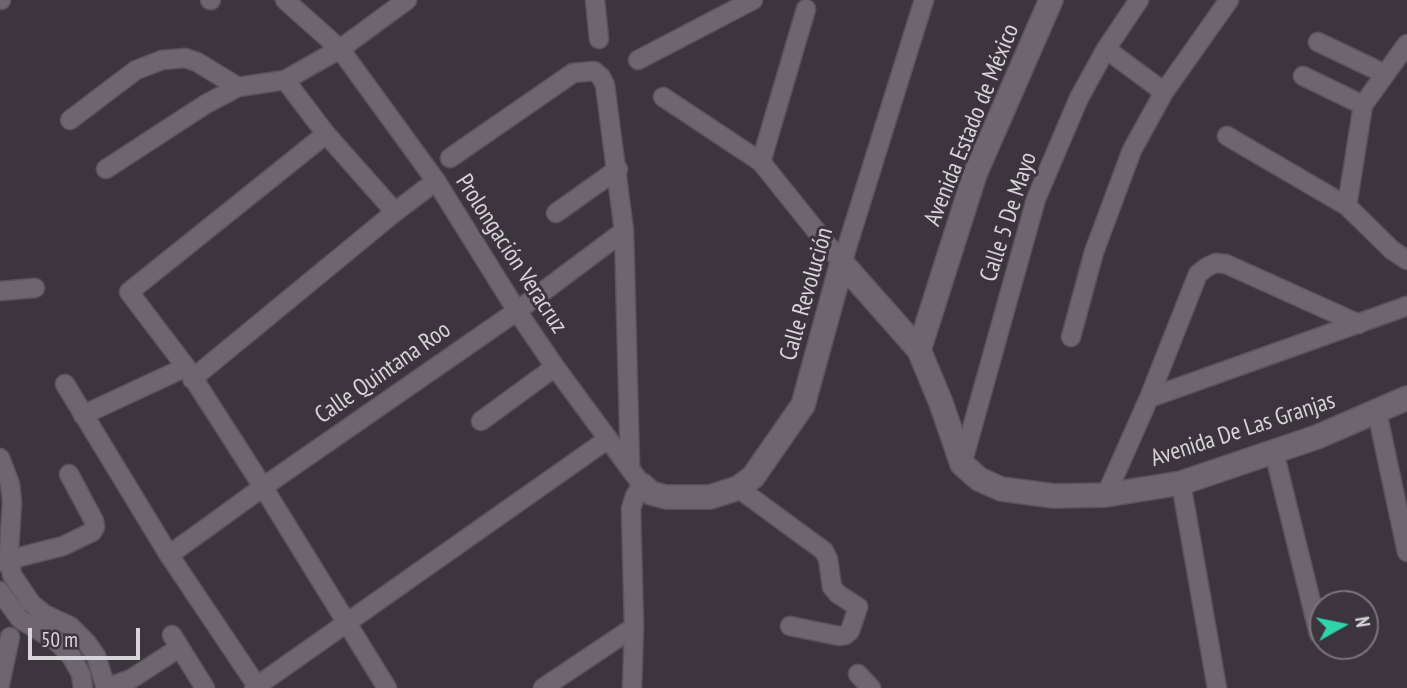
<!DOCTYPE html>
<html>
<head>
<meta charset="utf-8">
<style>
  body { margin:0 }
  #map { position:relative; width:1407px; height:688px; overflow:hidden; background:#3c353d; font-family:"PT Sans Narrow",sans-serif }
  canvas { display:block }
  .north { position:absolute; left:1309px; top:590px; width:70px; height:70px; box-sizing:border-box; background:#3c353d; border:2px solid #7a757b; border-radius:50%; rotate:81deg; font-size:19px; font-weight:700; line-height:28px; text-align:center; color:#d8d4d9 }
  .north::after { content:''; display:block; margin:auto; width:24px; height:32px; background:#2ed4ab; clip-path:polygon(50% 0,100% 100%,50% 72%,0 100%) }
  .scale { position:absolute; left:28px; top:628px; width:112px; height:32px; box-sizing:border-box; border:4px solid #d8d4d9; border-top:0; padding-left:9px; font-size:21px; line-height:24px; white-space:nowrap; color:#d8d4d9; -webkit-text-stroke:5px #3c353d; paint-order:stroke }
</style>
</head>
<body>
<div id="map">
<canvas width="1407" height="688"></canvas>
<div class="north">N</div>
<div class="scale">50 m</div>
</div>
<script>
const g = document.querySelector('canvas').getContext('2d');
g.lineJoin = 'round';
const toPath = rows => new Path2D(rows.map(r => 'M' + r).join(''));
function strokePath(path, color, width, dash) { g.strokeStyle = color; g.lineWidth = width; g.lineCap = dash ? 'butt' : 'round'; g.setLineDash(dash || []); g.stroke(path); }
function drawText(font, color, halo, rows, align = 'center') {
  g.font = font + ' "PT Sans Narrow",sans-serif'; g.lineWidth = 6; g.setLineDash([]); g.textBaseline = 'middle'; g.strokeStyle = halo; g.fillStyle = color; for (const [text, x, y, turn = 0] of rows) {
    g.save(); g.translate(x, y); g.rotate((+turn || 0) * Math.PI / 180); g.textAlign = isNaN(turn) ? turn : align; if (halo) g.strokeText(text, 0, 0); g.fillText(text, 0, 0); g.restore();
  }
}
const minor = toPath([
  [0,0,1,0],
  [210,0,211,0],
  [285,0,340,49,436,181,517,311,555,367,642,485,635,496,631,509,634,627,632,688],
  [595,0,599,39],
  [1318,42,1385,74],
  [1106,49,1164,92],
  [638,60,753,0],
  [1303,76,1363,105],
  [285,80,326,134,395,212],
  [663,97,761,162,842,263],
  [70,120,136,70,162,60,185,58,197,62,238,87],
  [326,134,129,292,186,367,263,487,387,688],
  [1227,136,1347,206,1392,250,1407,260],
  [450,158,573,73,594,71,601,77,605,85,624,231,630,466],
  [761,162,806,9],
  [106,169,206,104,238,87,285,80,340,49,407,0],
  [1347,206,1363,105,1407,44],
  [556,213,618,169],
  [842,263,924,0],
  [0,291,35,288],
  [1071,337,1094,252,1132,150,1164,92,1229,0],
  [192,379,395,212,436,181],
  [65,384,169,555,257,686],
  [1149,398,1407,306],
  [1377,412,1407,552],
  [83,415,186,367],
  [481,421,555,367],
  [1274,452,1319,634],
  [0,458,10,484,12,502,9,551,12,575,31,603,44,614,70,626,87,643,96,656,106,688],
  [962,464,1036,199,1079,98,1106,49,1139,0],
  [1181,483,1217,688],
  [738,488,824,551,828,559,832,587,838,594,858,607,850,631,845,635,839,636,790,626],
  [1106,495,1149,398,1198,274,1207,267,1216,263,1226,264,1359,324],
  [169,555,263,487,517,311,624,231],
  [0,562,63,546,92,532,95,527,94,521,69,474],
  [0,591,20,619,56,641,71,656,81,674,83,688],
  [172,635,205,688],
  [858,674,871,688],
  [0,684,10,637],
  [106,688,131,679,179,648],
  [254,688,608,439],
  [543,688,634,627]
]);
const tertiary = toPath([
  [842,263,919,350,941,403,962,464,979,479,1001,489,1054,496,1106,495,1181,483,1317,437,1407,398],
  [919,350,975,174,1051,0],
  [642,485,651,493,666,497,710,497,738,488,753,477,803,405,842,263]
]);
const streetNames = [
  ["Avenida Estado de México",972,125,-68],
  ["Calle 5 De Mayo",1009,217,-72],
  ["Prolongación Veracruz",511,254,57],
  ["Calle Revolución",807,294,-74],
  ["Calle Quintana Roo",383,373,-35],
  ["Avenida De Las Granjas",1243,430,-18]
];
strokePath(minor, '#59545a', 21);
strokePath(tertiary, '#59545a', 26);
strokePath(minor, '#6d656f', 18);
strokePath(tertiary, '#6d656f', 23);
drawText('24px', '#d8d4d9', '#3c353d', streetNames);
</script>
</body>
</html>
